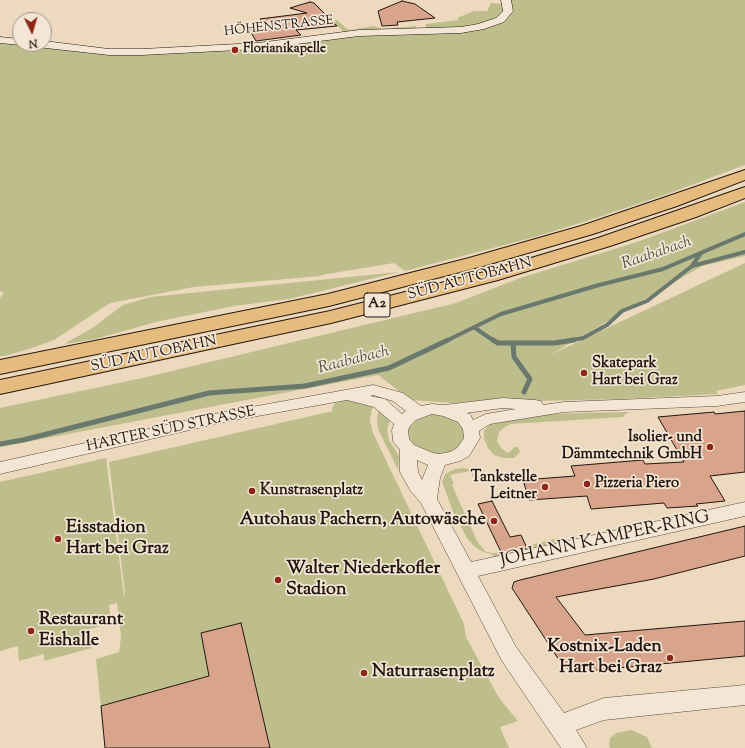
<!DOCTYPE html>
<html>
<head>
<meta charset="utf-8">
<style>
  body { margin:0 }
  #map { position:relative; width:745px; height:748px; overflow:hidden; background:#edd9bd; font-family:"Sorts Mill Goudy",serif }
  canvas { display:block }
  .north { position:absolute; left:12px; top:12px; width:40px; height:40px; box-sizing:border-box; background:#f3e6d4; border:1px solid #a09386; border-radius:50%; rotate:175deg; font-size:11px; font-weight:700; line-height:16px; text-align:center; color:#231711 }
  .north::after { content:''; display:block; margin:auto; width:14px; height:18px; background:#8f2418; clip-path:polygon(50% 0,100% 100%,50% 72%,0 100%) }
</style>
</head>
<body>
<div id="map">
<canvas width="745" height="748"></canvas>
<div class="north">N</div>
</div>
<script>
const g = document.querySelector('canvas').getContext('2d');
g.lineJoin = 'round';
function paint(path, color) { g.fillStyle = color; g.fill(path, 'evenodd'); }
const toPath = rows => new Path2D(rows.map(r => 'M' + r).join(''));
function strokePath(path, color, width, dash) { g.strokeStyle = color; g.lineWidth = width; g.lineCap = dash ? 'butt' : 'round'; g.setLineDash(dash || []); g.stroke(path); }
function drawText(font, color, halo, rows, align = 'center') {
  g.font = font + ' "Sorts Mill Goudy",serif'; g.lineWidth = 3.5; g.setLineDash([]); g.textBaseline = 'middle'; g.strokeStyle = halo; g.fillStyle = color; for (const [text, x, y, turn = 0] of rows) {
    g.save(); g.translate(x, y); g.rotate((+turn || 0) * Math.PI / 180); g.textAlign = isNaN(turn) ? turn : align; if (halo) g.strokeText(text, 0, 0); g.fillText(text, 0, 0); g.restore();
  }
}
const green = toPath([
  [509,0,745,0,745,165,667,194,599,217,535,237,405,271,394,263,321,275,321,276,194,287,110,303,54,340,32,348,5,356,0,356,0,298,4,292,0,292,0,42,91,51,228,50,335,35,440,32,499,23],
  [491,3,504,4,503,16,471,27,425,30,426,24,459,20,457,18,474,11,487,11],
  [331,20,337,20,347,29,351,30,373,26,383,29,416,26,417,28,344,32],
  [745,202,745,256,702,266,550,355,745,263,745,385,716,391,718,394,621,399,453,403,411,400,378,375,0,447,0,408,147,377,456,303,520,278,637,242],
  [399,272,289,299,234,306,156,322,95,339,66,344,67,342,91,329,123,305,150,297],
  [347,400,365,401,374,404,371,412,370,420,373,433,464,624,466,637,499,698,518,721,500,727,509,748,105,748,96,659,119,652,121,637,117,603,109,605,111,623,90,629,92,648,44,661,44,654,19,661,18,646,0,651,0,482,106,458,124,596,125,593,109,462,333,411,332,408,335,403],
  [379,406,390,420,387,429,389,440,399,456,398,470,378,429,377,421],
  [630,412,625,414,623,417,511,424,506,426,499,432,497,441,502,449,508,453,515,447,518,447,520,452,514,458,503,458,494,455,488,448,484,439,484,431,490,424,538,414],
  [430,413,449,415,463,425,466,438,456,450,447,453,437,454,419,449,413,444,409,438,408,431,410,425,415,420],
  [464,468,471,470,481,476,481,481,476,482,470,471,450,475,454,484,452,485,477,541,486,552,492,553,501,552,502,554,527,549,526,546,559,538,563,542,498,557,493,557,493,555,481,551,474,546,467,538,454,514,442,482,445,474,455,469],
  [631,730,647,737,652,748,610,748,609,744,610,738,616,733]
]);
const streamFar1 = toPath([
  [692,266,745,252],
  [475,328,494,341],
  [446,341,501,314,599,285,663,269,745,234],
  [568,341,583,338,607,325,622,311,647,301,692,266,701,253]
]);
const stream = toPath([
  [493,340,498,343,513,343,514,357,530,379,524,392],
  [513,343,554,343,574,340],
  [0,444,23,440,209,393,305,386,389,368,448,340]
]);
const building = toPath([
  [402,1,415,4,435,18,397,22,398,25,382,26,378,11,402,1],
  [310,2,314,3,337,26,296,30,301,35,256,41,249,29,267,27,260,19,307,13,290,8,310,2],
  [745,411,745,472,710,476,725,501,696,504,698,506,667,508,664,503,591,509,587,496,529,500,523,480,575,476,571,466,643,460,645,464,684,462,658,417,714,412,715,414,745,411],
  [492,501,510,537,521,535,527,548,502,554,478,504,492,501],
  [745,526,745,556,654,579,556,597,585,635,745,621,745,656,576,672,563,666,512,588,514,582,520,580,745,526],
  [241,623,270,748,105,748,101,706,209,676,201,633,241,623]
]);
const street = toPath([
  [373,385,403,393,421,406,432,404,444,405,503,398,535,400,541,401,543,405,564,402,717,396,745,392,745,402,717,406,564,412,490,424,479,431,480,438,469,456,460,461,445,465,440,478,437,499,471,562,745,502,745,516,478,576,516,647,564,713,604,698,745,685,745,705,604,720,576,730,587,748,561,748,502,661,421,503,410,490,400,472,400,450,393,441,392,430,394,424,374,407,347,400,224,422,0,474,0,462,224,412,373,385],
  [373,395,393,401,406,411,402,414,385,399,370,396,373,395],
  [503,408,516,409,486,414,473,420,470,414,466,413,503,408],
  [432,414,443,416,458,422,463,429,464,438,457,448,450,452,439,454,433,453,414,445,409,439,408,430,410,426,416,420,432,414],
  [417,460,428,465,422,480,418,472,417,460]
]);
const secondary = toPath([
  [501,0,511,0,513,11,504,22,484,29,461,33,359,36,258,49,142,55,109,55,37,47,31,44,44,44,44,41,109,49,142,49,258,43,359,30,461,27,478,24,496,18,503,11,501,0],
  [0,37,20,39,20,44,24,44,20,45,0,43,0,37]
]);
const highway = toPath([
  [745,170,745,180,677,206,593,234,483,266,329,306,0,374,0,360,328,294,469,258,581,226,745,170],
  [745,187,745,198,696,217,610,246,498,280,331,323,0,394,0,380,330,311,484,272,598,238,745,187]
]);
const markers = [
  [235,50,4,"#8f2418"],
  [584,373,4,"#8f2418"],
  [710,447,4,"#8f2418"],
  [587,484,4,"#8f2418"],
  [545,487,4,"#8f2418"],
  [252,491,4,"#8f2418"],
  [494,521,4,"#8f2418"],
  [58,539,4,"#8f2418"],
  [278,580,4,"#8f2418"],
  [31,631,4,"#8f2418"],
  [670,658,4,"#8f2418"],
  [364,673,4,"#8f2418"]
];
const farStreetnames = [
  ["HÖHENSTRASSE",279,27,-6]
];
const farPoinames = [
  ["Florianikapelle",243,50]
];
const shields = [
  [377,305,26]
];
const shieldNames = [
  ["A2",377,305]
];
const streetNames = [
  ["SÜD AUTOBAHN",470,280,-15],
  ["SÜD AUTOBAHN",154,355,-12],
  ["HARTER SÜD STRASSE",171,430,-12]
];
const poiNames = [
  ["Skatepark",592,364],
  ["Hart bei Graz",592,381],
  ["Isolier- und",702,438,"right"],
  ["Dämmtechnik GmbH",702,455,"right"],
  ["Tankstelle",537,478,"right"],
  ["Leitner",537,495,"right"],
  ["Pizzeria Piero",595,484],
  ["Kunstrasenplatz",260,491]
];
const waterNames = [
  ["Raababach",657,254,-19],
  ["Raababach",354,361,-14]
];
const nearPoinames = [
  ["Autohaus Pachern, Autowäsche",486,521,"right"],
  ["Eisstadion",66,529],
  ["Hart bei Graz",66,550],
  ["Walter Niederkofler",286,570],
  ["Stadion",286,591],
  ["Restaurant",39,621],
  ["Eishalle",39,642],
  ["Kostnix-Laden",662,648,"right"],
  ["Hart bei Graz",662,669,"right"],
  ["Naturrasenplatz",372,673]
];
const nearStreetnames = [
  ["JOHANN KAMPER-RING",605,540,-12]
];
paint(green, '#bebe8d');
strokePath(streamFar1, '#6a796d', 4);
strokePath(stream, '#6a796d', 5);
paint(building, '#d9a48c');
strokePath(building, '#231711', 1);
strokePath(street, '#56483c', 1);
strokePath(secondary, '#231711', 1);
strokePath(highway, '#231711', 2);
paint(street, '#f3e6d4');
paint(secondary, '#f3e6d4');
paint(highway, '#e6bc7e');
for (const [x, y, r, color] of markers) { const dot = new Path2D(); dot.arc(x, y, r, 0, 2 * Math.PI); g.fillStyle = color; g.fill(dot); strokePath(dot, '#f3e6d4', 1.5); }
drawText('13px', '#231711', '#f3e6d4', farStreetnames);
drawText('bold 13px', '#231711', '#f3e6d4', farPoinames, 'left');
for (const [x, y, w] of shields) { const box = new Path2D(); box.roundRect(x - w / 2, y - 12, w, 24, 3); g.fillStyle = '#f3e6d4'; g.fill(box); strokePath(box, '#231711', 1); }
drawText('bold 14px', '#231711', null, shieldNames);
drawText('15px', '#231711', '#f3e6d4', streetNames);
drawText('bold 15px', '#231711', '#f3e6d4', poiNames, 'left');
drawText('italic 16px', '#4d5047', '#f3e6d4', waterNames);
drawText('bold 18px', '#231711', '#f3e6d4', nearPoinames, 'left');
drawText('18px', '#231711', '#f3e6d4', nearStreetnames);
</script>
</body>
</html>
